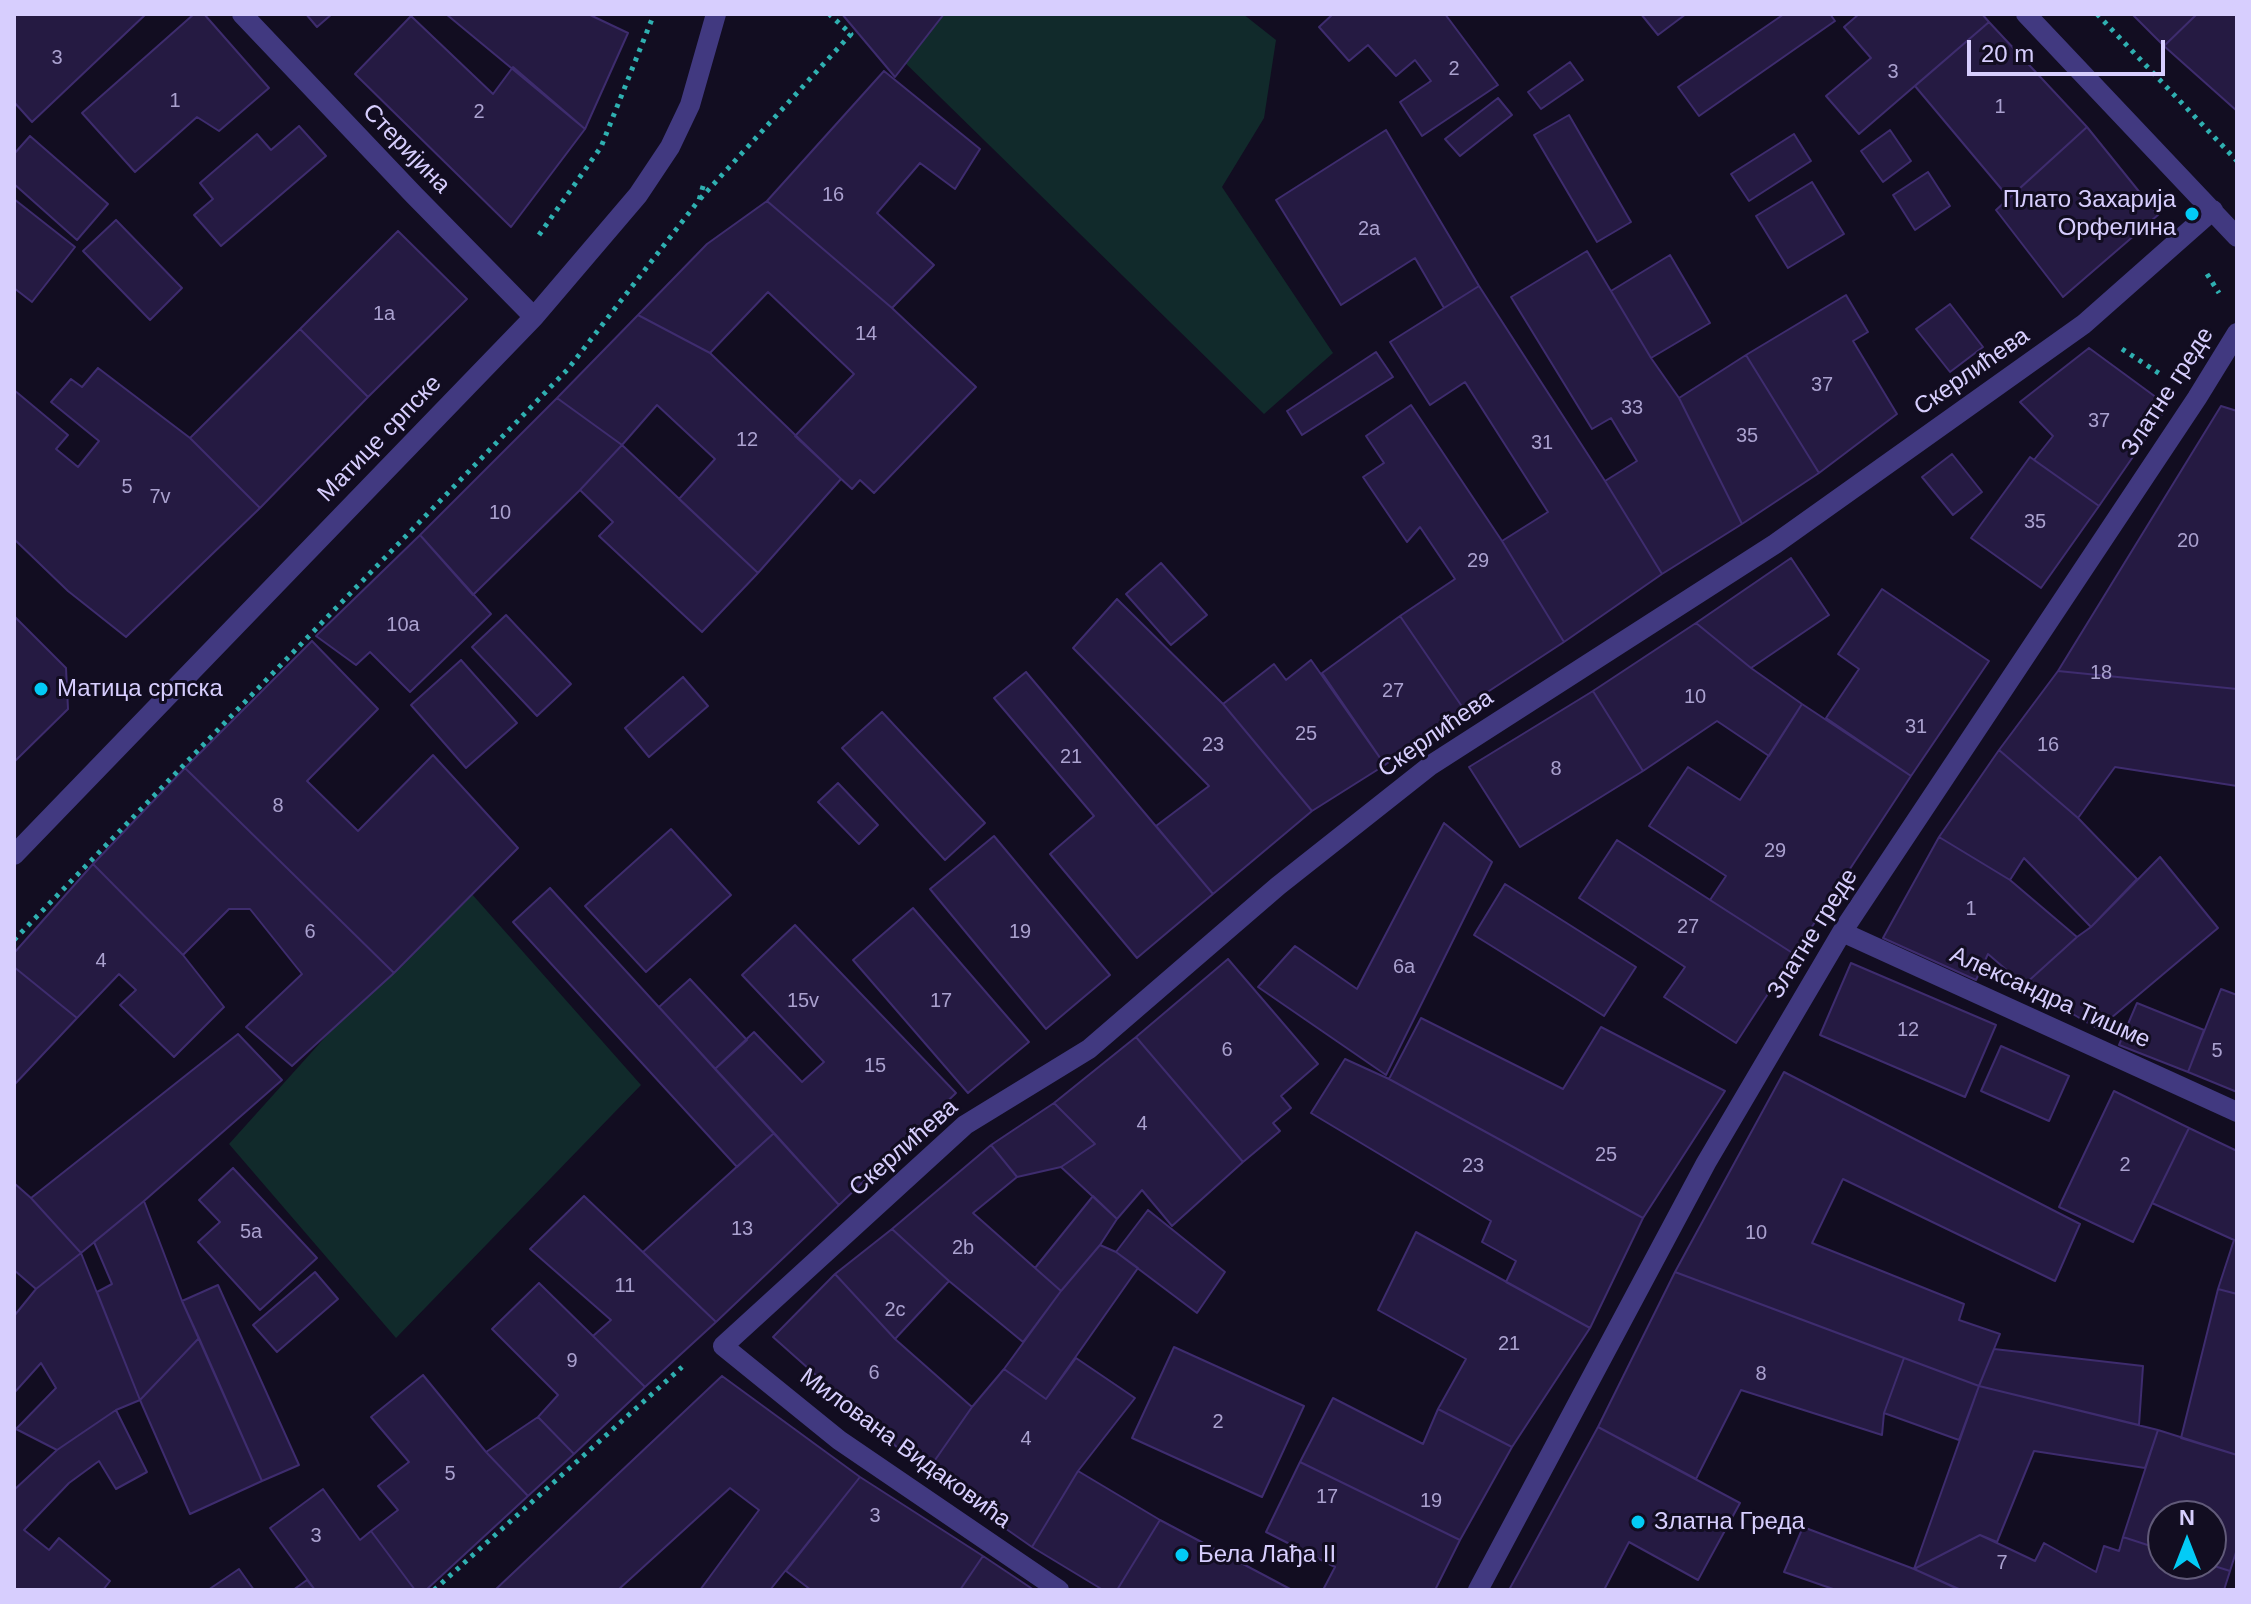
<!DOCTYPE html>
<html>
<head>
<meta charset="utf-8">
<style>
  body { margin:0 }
  #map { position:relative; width:2251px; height:1604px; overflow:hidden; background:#120d21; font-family:Arial,sans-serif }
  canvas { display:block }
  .frame { position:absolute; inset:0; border:16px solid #d7cefe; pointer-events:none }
  .north { position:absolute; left:2147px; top:1500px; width:80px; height:80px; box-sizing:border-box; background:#120d21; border:2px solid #615a79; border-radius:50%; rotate:0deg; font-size:22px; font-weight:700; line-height:32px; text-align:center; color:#d7cefe }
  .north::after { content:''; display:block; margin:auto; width:28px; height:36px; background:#03cbf6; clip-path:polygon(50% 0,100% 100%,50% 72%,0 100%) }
  .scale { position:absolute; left:1967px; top:40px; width:198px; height:36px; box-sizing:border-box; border:4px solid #d7cefe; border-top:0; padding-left:10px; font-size:24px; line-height:28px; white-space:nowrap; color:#d7cefe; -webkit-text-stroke:6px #120d21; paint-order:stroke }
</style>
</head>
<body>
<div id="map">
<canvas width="2251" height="1604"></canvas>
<div class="frame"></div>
<div class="north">N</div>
<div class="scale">20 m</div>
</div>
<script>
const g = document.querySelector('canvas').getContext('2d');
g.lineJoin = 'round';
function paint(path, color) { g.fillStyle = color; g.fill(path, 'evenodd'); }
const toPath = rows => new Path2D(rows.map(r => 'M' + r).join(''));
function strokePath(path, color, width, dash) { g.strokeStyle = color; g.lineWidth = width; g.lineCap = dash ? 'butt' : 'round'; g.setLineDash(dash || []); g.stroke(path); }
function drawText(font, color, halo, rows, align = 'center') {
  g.font = font + ' Arial,sans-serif'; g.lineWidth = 6; g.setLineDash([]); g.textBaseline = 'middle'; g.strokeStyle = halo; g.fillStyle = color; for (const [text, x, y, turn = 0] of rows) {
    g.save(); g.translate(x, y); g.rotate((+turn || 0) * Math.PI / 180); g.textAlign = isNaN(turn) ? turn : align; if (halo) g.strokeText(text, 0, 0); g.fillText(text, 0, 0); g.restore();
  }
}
const green = toPath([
  [927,14,1243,14,1276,40,1264,118,1222,187,1333,353,1264,414,894,52],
  [463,884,641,1085,396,1338,229,1144]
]);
const building = toPath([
  [14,14,146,14,32,122,14,102,14,14],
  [194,14,204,14,269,88,219,131,197,117,135,172,82,113,194,14],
  [306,14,332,14,317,27,306,14],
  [446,14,588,14,628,33,585,129,446,14],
  [842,14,944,14,895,77,842,14],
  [1333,14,1445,14,1498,85,1422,136,1400,102,1431,81,1415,60,1396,76,1368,45,1349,61,1319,27,1333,14],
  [1641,14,1686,14,1658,35,1641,14],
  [1784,14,1830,14,1835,21,1699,116,1678,87,1784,14],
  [1859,14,1982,14,1989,22,1859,134,1826,96,1871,58,1844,27,1859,14],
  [2132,14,2197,14,2164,46,2132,14],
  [2197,14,2237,14,2237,111,2164,46,2197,14],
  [411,16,493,94,513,67,585,129,511,227,355,74,411,16],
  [1989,22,2087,127,2009,198,1915,86,1989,22],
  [1570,62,1583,80,1541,109,1528,92,1570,62],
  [884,71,980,149,955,189,920,163,877,213,934,265,892,308,767,201,884,71],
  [1498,98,1512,115,1460,156,1445,139,1498,98],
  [1569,115,1631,222,1597,242,1534,135,1569,115],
  [299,126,326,156,221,246,194,215,213,199,200,183,257,134,271,150,299,126],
  [2087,127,2158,215,2063,297,1996,210,2087,127],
  [1386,130,1479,286,1444,308,1415,258,1341,305,1276,200,1386,130],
  [1890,130,1911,161,1883,182,1861,151,1890,130],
  [1794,134,1811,161,1749,201,1731,174,1794,134],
  [30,136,108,204,77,240,14,184,14,154,30,136],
  [1928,172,1950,206,1915,230,1893,195,1928,172],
  [1812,182,1844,234,1788,268,1756,216,1812,182],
  [14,199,75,247,32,302,14,288,14,199],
  [767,201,892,308,976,387,874,493,860,480,852,489,795,436,854,374,768,292,710,353,638,315,707,244,767,201],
  [116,220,182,288,150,320,83,251,116,220],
  [398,231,467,299,368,397,300,329,398,231],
  [1587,251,1651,358,1679,398,1742,524,1662,574,1605,481,1637,461,1611,418,1592,429,1511,297,1587,251],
  [1670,255,1710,323,1651,358,1611,291,1670,255],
  [1479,286,1605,481,1662,574,1564,642,1502,541,1548,512,1465,382,1430,405,1390,342,1479,286],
  [1846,295,1868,332,1853,341,1897,414,1819,473,1746,355,1846,295],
  [1950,304,1983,347,1950,372,1916,329,1950,304],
  [638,315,710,353,841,479,758,573,679,499,715,459,657,405,622,445,557,398,638,315],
  [300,329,368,397,260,508,190,438,300,329],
  [2089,348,2168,406,2099,506,2034,460,2053,436,2020,402,2089,348],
  [1376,352,1393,377,1302,435,1287,411,1376,352],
  [1746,355,1819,473,1742,524,1679,398,1746,355],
  [98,368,190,438,260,508,126,637,68,591,14,539,14,390,68,435,56,449,78,467,99,441,51,402,71,379,82,387,98,368],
  [557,398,622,445,580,490,473,595,420,535,557,398],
  [1411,405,1502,541,1564,642,1463,708,1400,616,1455,579,1420,527,1407,542,1363,477,1384,463,1366,436,1411,405],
  [2221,406,2237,411,2237,689,2058,671,2221,406],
  [622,445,758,573,702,632,599,536,613,522,580,490,622,445],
  [1952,454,1982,492,1953,515,1922,477,1952,454],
  [2030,457,2099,506,2041,588,1971,538,2030,457],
  [420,535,491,614,410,692,370,652,356,665,316,636,420,535],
  [1791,558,1829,615,1751,668,1696,623,1791,558],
  [1161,563,1207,615,1171,645,1126,594,1161,563],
  [1882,589,1989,661,1911,776,1826,718,1859,669,1838,654,1882,589],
  [1117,599,1223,704,1312,811,1213,894,1156,826,1209,786,1073,648,1117,599],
  [506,615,571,684,537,716,472,647,506,615],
  [14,616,66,668,68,709,14,762,14,616],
  [1400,616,1463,708,1385,765,1322,673,1400,616],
  [1696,623,1751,668,1802,704,1769,756,1717,721,1643,771,1593,691,1696,623],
  [312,641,378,709,307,781,358,831,433,755,518,848,394,973,185,768,312,641],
  [461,660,517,723,466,768,411,705,461,660],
  [1311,660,1385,765,1312,811,1223,704,1274,664,1286,680,1311,660],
  [2058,671,2237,689,2237,786,2115,767,2078,818,1999,750,2058,671],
  [1026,672,1213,894,1137,958,1050,854,1094,816,994,698,1026,672],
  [683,677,708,706,649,757,625,728,683,677],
  [1593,691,1643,771,1520,847,1469,767,1593,691],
  [1802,704,1911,776,1794,954,1710,900,1726,876,1649,826,1688,767,1740,800,1802,704],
  [882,712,985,823,945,860,842,748,882,712],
  [1999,750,2078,818,2137,879,2091,927,2024,858,2010,880,1939,837,1999,750],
  [185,768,394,973,292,1066,246,1027,302,974,250,909,229,909,183,955,93,864,185,768],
  [838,783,878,825,859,844,818,802,838,783],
  [1444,823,1492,862,1386,1075,1258,987,1295,946,1357,989,1444,823],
  [671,829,731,895,646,972,585,906,671,829],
  [994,836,1110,975,1046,1029,930,889,994,836],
  [1939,837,2010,880,2077,937,2024,985,1988,954,1976,980,1883,938,1939,837],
  [1617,840,1794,954,1736,1043,1664,997,1685,967,1579,898,1617,840],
  [2160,857,2218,928,2098,1029,2024,985,2077,937,2091,927,2160,857],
  [93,864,183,955,224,1007,174,1057,120,1005,136,990,119,974,77,1018,14,967,14,953,93,864],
  [1505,884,1636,967,1604,1016,1474,935,1505,884],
  [550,888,774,1133,737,1167,513,922,550,888],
  [913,908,1029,1042,968,1093,853,960,913,908],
  [795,925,956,1093,839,1205,715,1069,754,1032,802,1082,824,1062,742,975,795,925],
  [1228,959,1318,1064,1281,1096,1291,1108,1273,1123,1280,1131,1243,1162,1136,1037,1228,959],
  [1851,963,1996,1025,1965,1097,1820,1035,1851,963],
  [14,967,77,1018,14,1085,14,967],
  [690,979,747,1040,715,1069,659,1007,690,979],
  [2221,989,2237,995,2237,1092,2188,1072,2221,989],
  [2137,1003,2204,1030,2188,1072,2119,1045,2137,1003],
  [1421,1018,1563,1089,1601,1027,1725,1091,1643,1218,1389,1079,1421,1018],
  [238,1034,282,1080,144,1201,81,1253,31,1198,238,1034],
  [1136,1037,1243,1162,1172,1226,1142,1190,1117,1219,1061,1167,1095,1144,1054,1103,1136,1037],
  [2001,1046,2069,1076,2049,1121,1981,1091,2001,1046],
  [1345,1059,1389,1079,1643,1218,1590,1328,1506,1282,1516,1261,1482,1242,1491,1221,1311,1113,1345,1059],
  [1784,1072,2080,1224,2055,1281,1843,1179,1812,1243,1964,1304,1959,1320,2000,1334,1979,1386,1675,1272,1784,1072],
  [2114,1091,2189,1128,2133,1242,2059,1207,2114,1091],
  [1054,1103,1095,1144,1061,1167,1017,1177,991,1145,1054,1103],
  [2189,1128,2237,1151,2237,1294,2218,1289,2234,1240,2152,1203,2189,1128],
  [774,1133,839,1205,716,1322,643,1252,774,1133],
  [991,1145,1017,1177,973,1213,1061,1291,1023,1342,949,1281,892,1229,991,1145],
  [233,1168,317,1258,260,1310,198,1242,220,1222,199,1200,233,1168],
  [14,1183,31,1198,81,1253,36,1289,14,1270,14,1183],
  [584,1196,716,1322,645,1387,593,1336,611,1320,530,1249,584,1196],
  [1093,1196,1117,1219,1100,1245,1061,1291,1035,1268,1093,1196],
  [144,1201,182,1301,199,1338,140,1400,97,1292,112,1284,94,1242,144,1201],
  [1148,1210,1225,1272,1197,1313,1116,1252,1148,1210],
  [892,1229,949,1281,895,1339,835,1274,892,1229],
  [1416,1232,1590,1328,1512,1447,1438,1409,1466,1359,1378,1310,1416,1232],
  [1100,1245,1116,1252,1138,1268,1046,1399,1004,1369,1061,1291,1100,1245],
  [81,1253,140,1400,116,1410,57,1450,16,1429,56,1388,41,1363,14,1393,14,1316,36,1289,81,1253],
  [315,1272,338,1299,277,1352,253,1325,315,1272],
  [1675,1272,1904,1358,1884,1413,1882,1435,1741,1390,1696,1479,1598,1427,1675,1272],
  [835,1274,895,1339,972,1407,926,1473,773,1337,835,1274],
  [539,1283,645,1387,574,1454,538,1417,558,1395,492,1329,539,1283],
  [218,1285,299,1465,262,1481,182,1301,218,1285],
  [2218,1289,2237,1294,2237,1455,2181,1438,2218,1289],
  [199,1338,262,1481,190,1514,140,1400,199,1338],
  [1174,1347,1304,1406,1262,1497,1132,1438,1174,1347],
  [1994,1349,2143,1366,2139,1425,1979,1386,1994,1349],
  [1076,1358,1135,1398,1078,1471,1032,1547,926,1473,972,1407,1004,1369,1046,1399,1076,1358],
  [1904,1358,1979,1386,1959,1440,1884,1413,1904,1358],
  [423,1375,486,1452,528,1496,426,1590,415,1590,371,1531,398,1510,378,1486,409,1462,371,1417,423,1375],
  [722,1376,860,1477,770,1590,700,1590,759,1510,730,1488,618,1590,495,1590,722,1376],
  [1979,1386,2158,1430,2145,1468,2034,1451,1997,1542,1980,1535,1914,1569,1979,1386],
  [1333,1398,1423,1444,1438,1409,1512,1447,1460,1540,1300,1462,1333,1398],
  [116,1410,147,1472,116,1489,99,1461,69,1483,24,1530,49,1550,59,1538,110,1581,103,1590,14,1590,14,1490,57,1450,116,1410],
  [538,1417,574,1454,528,1496,486,1452,538,1417],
  [1598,1427,1740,1503,1698,1580,1629,1542,1604,1590,1509,1590,1598,1427],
  [2158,1430,2237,1455,2237,1549,2230,1571,2208,1564,2211,1564,2211,1516,2163,1516,2163,1550,2123,1537,2158,1430],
  [1300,1462,1460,1540,1435,1590,1323,1590,1335,1567,1266,1532,1300,1462],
  [1078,1471,1160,1520,1117,1590,1103,1590,1032,1547,1078,1471],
  [860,1477,983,1556,960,1590,811,1590,786,1571,860,1477],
  [323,1489,360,1540,371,1531,415,1590,315,1590,270,1528,323,1489],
  [1160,1520,1292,1590,1117,1590,1160,1520],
  [1803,1527,1914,1569,1958,1589,1836,1590,1784,1572,1803,1527],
  [1980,1535,2035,1561,2044,1543,2096,1572,2104,1546,2119,1551,2123,1537,2163,1550,2163,1564,2208,1564,2230,1571,2224,1590,1961,1590,1914,1569,1980,1535],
  [983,1556,1034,1590,960,1590,983,1556],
  [239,1569,254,1590,208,1590,239,1569],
  [307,1580,315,1590,293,1590,307,1580]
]);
const path = toPath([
  [2097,14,2237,161],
  [700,199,851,34,829,14],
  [539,235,601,147,654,14],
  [2207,274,2219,293],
  [2122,349,2160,374],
  [14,940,568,369,699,200,704,183],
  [434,1590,682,1367]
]);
const minor = toPath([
  [242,14,414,195,534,317],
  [2026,14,2237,237],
  [14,855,534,317,638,195,670,147,690,105,716,14],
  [1842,932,2237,1112],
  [1059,1590,839,1440,723,1346,965,1125,1089,1049,1278,886,1431,765,1775,544,2084,324,2213,210],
  [1478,1590,1706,1163,1842,932,2197,398,2237,333]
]);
const markers = [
  [2192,214,8,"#03cbf6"],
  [41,689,8,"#03cbf6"],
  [1638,1522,8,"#03cbf6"],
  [1182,1555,8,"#03cbf6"]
];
const numberNames = [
  ["3",57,58],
  ["2",1454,69],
  ["3",1893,72],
  ["1",175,101],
  ["1",2000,107],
  ["2",479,112],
  ["16",833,195],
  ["2a",1369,229],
  ["1a",384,314],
  ["14",866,334],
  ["37",1822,385],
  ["33",1632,408],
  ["37",2099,421],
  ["35",1747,436],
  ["12",747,440],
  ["31",1542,443],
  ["5",127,487],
  ["7v",160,497],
  ["10",500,513],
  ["35",2035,522],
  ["20",2188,541],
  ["29",1478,561],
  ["10a",403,625],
  ["18",2101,673],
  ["27",1393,691],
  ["10",1695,697],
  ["31",1916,727],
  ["25",1306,734],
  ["23",1213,745],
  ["16",2048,745],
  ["21",1071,757],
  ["8",1556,769],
  ["8",278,806],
  ["29",1775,851],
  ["1",1971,909],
  ["27",1688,927],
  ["6",310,932],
  ["19",1020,932],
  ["4",101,961],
  ["6a",1404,967],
  ["15v",803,1001],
  ["17",941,1001],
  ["12",1908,1030],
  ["6",1227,1050],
  ["5",2217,1051],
  ["15",875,1066],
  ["4",1142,1124],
  ["25",1606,1155],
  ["2",2125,1165],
  ["23",1473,1166],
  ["13",742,1229],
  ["5a",251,1232],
  ["10",1756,1233],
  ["2b",963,1248],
  ["11",625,1286],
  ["2c",895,1310],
  ["21",1509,1344],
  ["9",572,1361],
  ["6",874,1373],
  ["8",1761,1374],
  ["2",1218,1422],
  ["4",1026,1439],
  ["5",450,1474],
  ["17",1327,1497],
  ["19",1431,1501],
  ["3",875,1516],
  ["3",316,1536],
  ["7",2002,1563]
];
const streetNames = [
  ["Стеријина",406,149,46],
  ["Скерлићева",1972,372,-35],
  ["Златне греде",2168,392,-57],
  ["Матице српске",380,439,-46],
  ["Скерлићева",1436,734,-35],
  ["Златне греде",1813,934,-58],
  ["Александра Тишме",2050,998,24],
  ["Скерлићева",904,1148,-41],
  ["Милована Видаковића",905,1449,36]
];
const poiNames = [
  ["Плато Захарија",2176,200,"right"],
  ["Орфелина",2176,228,"right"],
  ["Матица српска",57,689],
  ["Златна Греда",1654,1522],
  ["Бела Лађа II",1198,1555]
];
paint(green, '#112a2b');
paint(building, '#251a42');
strokePath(building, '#3e2c6e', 2);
strokePath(path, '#2fb0b1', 5, [4, 6]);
strokePath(minor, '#413980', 20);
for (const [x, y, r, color] of markers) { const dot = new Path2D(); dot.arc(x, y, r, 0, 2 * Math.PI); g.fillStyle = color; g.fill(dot); strokePath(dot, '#120d21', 3); }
drawText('20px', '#aaa1cf', null, numberNames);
drawText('24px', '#d7cefe', '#120d21', streetNames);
drawText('24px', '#d7cefe', '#120d21', poiNames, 'left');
</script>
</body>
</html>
